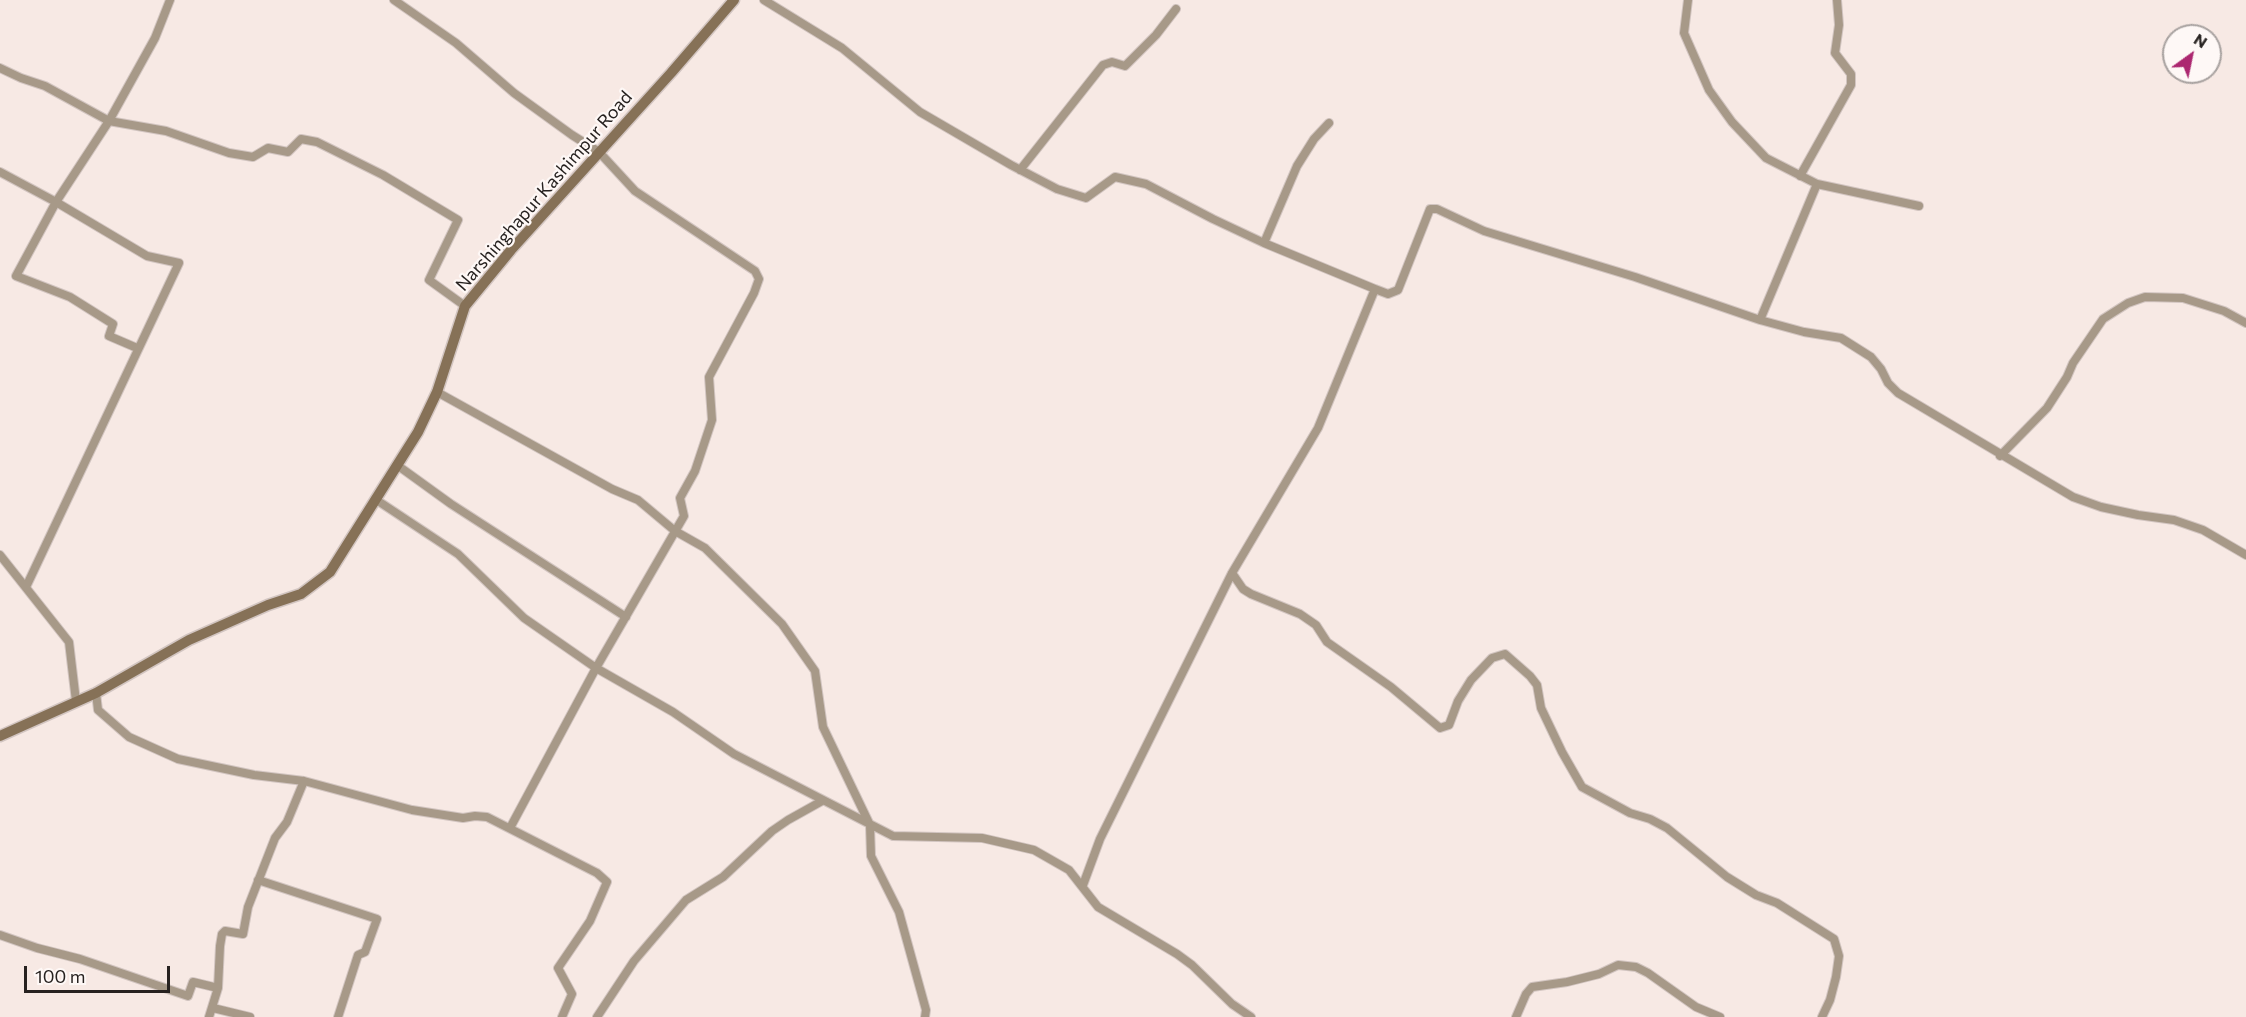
<!DOCTYPE html>
<html>
<head>
<meta charset="utf-8">
<style>
  body { margin:0 }
  #map { position:relative; width:2246px; height:1017px; overflow:hidden; background:#f7e9e4; font-family:Commissioner,sans-serif }
  canvas { display:block }
  .north { position:absolute; left:2162px; top:24px; width:60px; height:60px; box-sizing:border-box; background:#fef8f6; border:2px solid #a8a2a0; border-radius:50%; rotate:33deg; font-size:16px; font-weight:700; line-height:24px; text-align:center; color:#272220 }
  .north::after { content:''; display:block; margin:auto; width:21px; height:27px; background:#ac2770; clip-path:polygon(50% 0,100% 100%,50% 72%,0 100%) }
  .scale { position:absolute; left:24px; top:966px; width:146px; height:27px; box-sizing:border-box; border:3px solid #272220; border-top:0; padding-left:8px; font-size:18px; line-height:21px; white-space:nowrap; color:#272220; -webkit-text-stroke:4px #fef8f6; paint-order:stroke }
</style>
</head>
<body>
<div id="map">
<canvas width="2246" height="1017"></canvas>
<div class="north">N</div>
<div class="scale">100 m</div>
</div>
<script>
const g = document.querySelector('canvas').getContext('2d');
g.lineJoin = 'round';
const toPath = rows => new Path2D(rows.map(r => 'M' + r).join(''));
function strokePath(path, color, width, dash) { g.strokeStyle = color; g.lineWidth = width; g.lineCap = dash ? 'butt' : 'round'; g.setLineDash(dash || []); g.stroke(path); }
function drawText(font, color, halo, rows, align = 'center') {
  g.font = font + ' Commissioner,sans-serif'; g.lineWidth = 4.5; g.setLineDash([]); g.textBaseline = 'middle'; g.strokeStyle = halo; g.fillStyle = color; for (const [text, x, y, turn = 0] of rows) {
    g.save(); g.translate(x, y); g.rotate((+turn || 0) * Math.PI / 180); g.textAlign = isNaN(turn) ? turn : align; if (halo) g.strokeText(text, 0, 0); g.fillText(text, 0, 0); g.restore();
  }
}
const street = toPath([
  [394,0,456,43,514,93,572,135,599,152,635,191,755,271,759,279,754,293,709,377,712,420,695,471,680,498,684,516,596,668,510,828],
  [764,0,842,48,920,112,1011,165,1057,189,1086,198,1115,177,1146,184,1213,219,1264,243,1375,289],
  [1688,0,1684,33,1709,90,1732,122,1766,158,1817,184,1919,206],
  [0,68,21,78,45,86,109,121,166,131,229,153,253,157,268,148,288,152,301,139,317,142,383,175,458,220,429,280,465,306],
  [1020,170,1103,65,1112,62,1125,66,1156,35,1176,9],
  [0,172,56,202,147,256,179,263,26,587],
  [1800,176,1851,85,1851,74,1835,53,1839,25,1837,0],
  [1264,243,1297,166,1314,139,1329,123],
  [1760,320,1817,184],
  [137,348,109,336,113,324,70,297,16,276,56,202,109,121,155,38,170,0],
  [437,392,612,489,638,500,675,531,705,548,782,624,815,671,823,727,870,825,871,856,899,912,926,1010,925,1017],
  [2000,456,2047,408,2067,377,2073,363,2103,319,2128,303,2145,297,2183,298,2224,311,2246,323],
  [397,465,451,504,626,617],
  [375,499,458,554,524,618,596,668,673,712,734,754,893,836,982,838,1034,850,1069,870,1098,907,1177,954,1192,965,1232,1004,1251,1017],
  [0,555,69,642,76,701],
  [1232,573,1243,589,1251,594,1300,614,1316,625,1327,642,1391,687,1440,728,1449,725,1458,701,1471,680,1492,658,1505,654,1530,676,1537,685,1541,708,1562,752,1582,787,1630,813,1650,819,1667,828,1727,877,1756,895,1777,903,1834,939,1839,956,1836,977,1830,1000,1822,1017],
  [96,693,98,710,129,737,178,759,254,775,304,781,412,810,463,818,475,816,487,817,597,873,607,882,590,921,558,968,572,994,562,1017],
  [258,880,377,919,365,952,358,955,338,1017],
  [1083,885,1100,839,1232,573,1318,428,1375,289,1388,294,1398,290,1430,209,1437,209,1484,231,1635,277,1760,320,1804,332,1841,338,1871,357,1881,369,1888,383,1898,393,2073,497,2101,507,2138,515,2174,520,2203,530,2246,555],
  [0,935,37,948,80,959,188,996,193,982,218,988],
  [213,1008,250,1017],
  [209,1017,218,988,220,946,222,934,225,931,243,934,248,907,275,838,287,822,304,781],
  [597,1017,634,961,686,900,723,877,772,831,788,820,822,801],
  [1516,1017,1526,994,1532,987,1567,982,1599,974,1618,965,1636,967,1648,973,1696,1007,1720,1017]
]);
const secondary = toPath([
  [0,736,96,693,189,640,268,605,301,594,330,572,418,432,437,392,465,306,511,250,671,73,734,0]
]);
const streetNames = [
  ["Narshinghapur Kashimpur Road",544,191,-49]
];
strokePath(street, '#d2c5c1', 10);
strokePath(secondary, '#d2c5c1', 13);
strokePath(street, '#a79988', 8);
strokePath(secondary, '#867157', 10);
drawText('18px', '#272220', '#fef8f6', streetNames);
</script>
</body>
</html>
